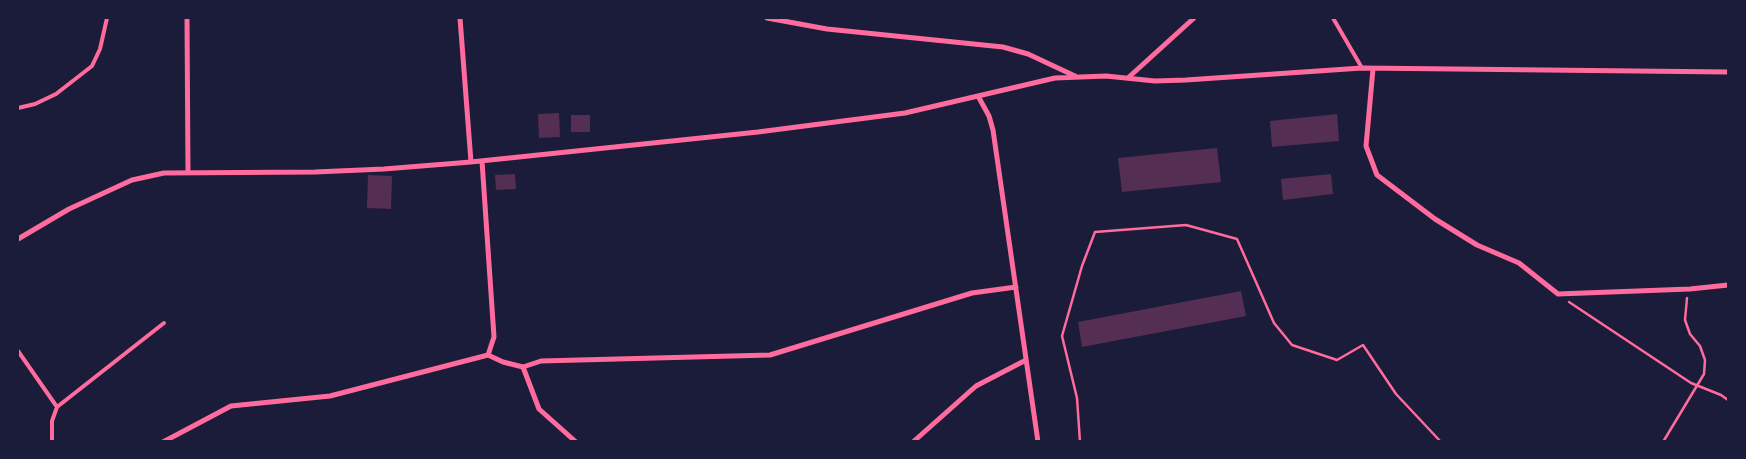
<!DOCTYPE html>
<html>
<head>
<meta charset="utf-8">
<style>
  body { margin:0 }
  #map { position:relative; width:1746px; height:459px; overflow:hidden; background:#1b1b3a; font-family:"PT Sans",sans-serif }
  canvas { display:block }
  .frame { position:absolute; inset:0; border:19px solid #1b1b3a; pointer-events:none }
</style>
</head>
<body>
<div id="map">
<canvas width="1746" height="459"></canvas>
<div class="frame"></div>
</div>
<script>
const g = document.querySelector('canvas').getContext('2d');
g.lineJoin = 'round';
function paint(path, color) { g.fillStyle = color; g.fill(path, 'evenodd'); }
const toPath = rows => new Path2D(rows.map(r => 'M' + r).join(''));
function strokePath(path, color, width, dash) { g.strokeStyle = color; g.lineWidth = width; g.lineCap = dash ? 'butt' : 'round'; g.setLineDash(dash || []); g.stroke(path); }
const building = toPath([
  [559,113,560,137,539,138,538,114],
  [1337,114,1339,141,1272,147,1270,121],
  [571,115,590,115,590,132,571,132],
  [1217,148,1221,182,1122,192,1118,158],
  [515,174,516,189,496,190,495,175],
  [1331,174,1333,194,1283,200,1281,179],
  [368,175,392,176,391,209,367,208],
  [1241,291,1246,316,1082,347,1078,322]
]);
const path = toPath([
  [1569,302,1691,383,1721,395,1728,400],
  [1080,442,1077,398,1062,336,1082,266,1095,232,1186,225,1237,239,1274,323,1292,345,1337,360,1363,345,1396,394,1441,442],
  [1663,442,1704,374,1705,360,1700,346,1690,334,1685,320,1687,298]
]);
const service = toPath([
  [1333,18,1362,68],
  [18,108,35,104,56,94,92,66,100,49,107,18],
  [18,351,57,407],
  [52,442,52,421,57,407,164,323]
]);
const minor = toPath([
  [187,18,188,172],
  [460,18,471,162],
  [767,18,827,29,1003,47,1028,54,1075,76],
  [1373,69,1366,146,1377,175,1435,219,1477,245,1519,263,1558,294,1690,289,1728,285],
  [1129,77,1194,18],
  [978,96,989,116,993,130,1038,442],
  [482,161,494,337,488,355],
  [18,239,69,209,132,180,164,173,315,172,384,169,471,162,758,132,905,113,1055,78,1106,76,1155,81,1186,80,1362,68,1728,72],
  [523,367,539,409,576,442],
  [163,442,231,406,330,396,488,355,503,362,523,367,541,361,770,355,972,293,1016,287],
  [913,442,976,386,1026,360]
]);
paint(building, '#542f53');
strokePath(path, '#ff6b9d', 2.5);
strokePath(service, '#ff6b9d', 4);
strokePath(minor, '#ff6b9d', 5);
</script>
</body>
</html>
